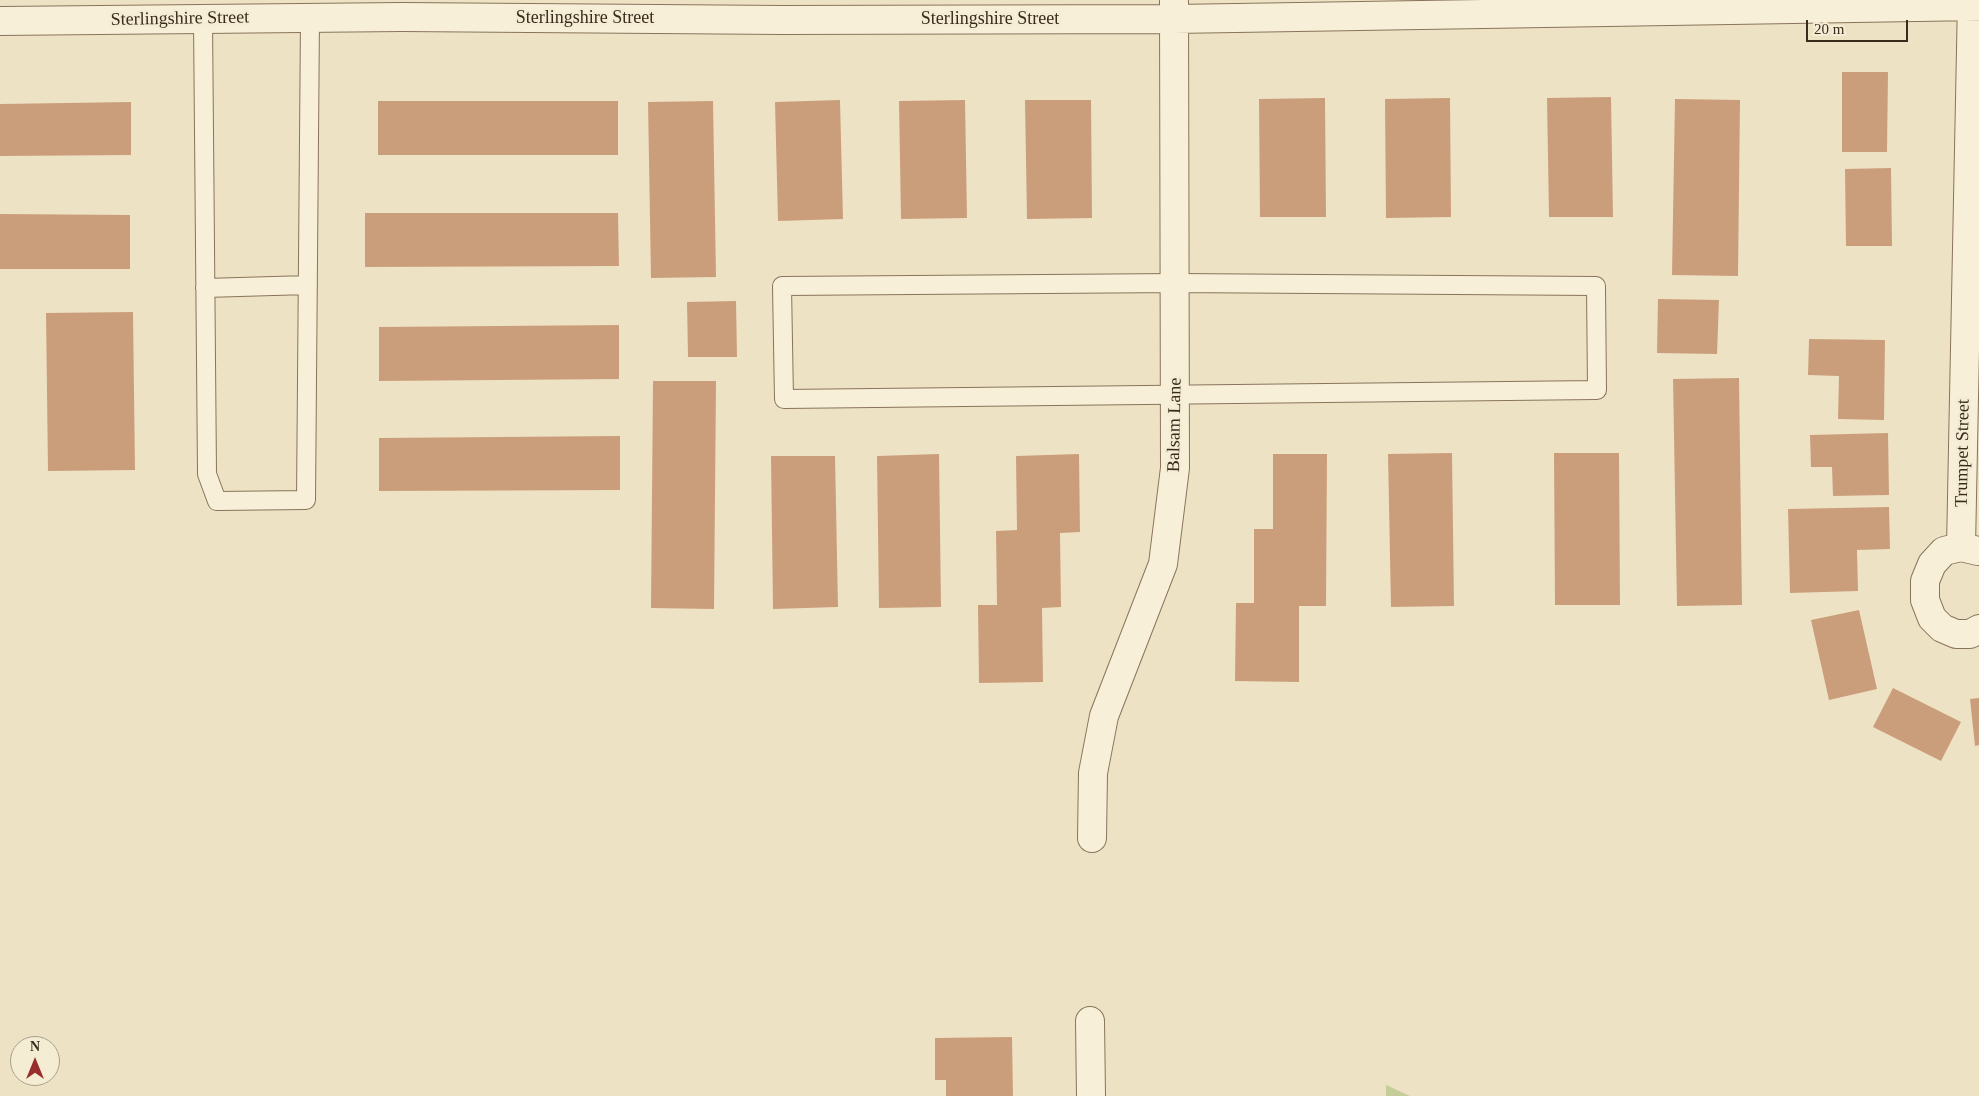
<!DOCTYPE html>
<html>
<head>
<meta charset="utf-8">
<style>
  body { margin:0 }
  #map { position:relative; width:1979px; height:1096px; overflow:hidden; background:#eee2c5; font-family:Georgia,serif }
  canvas { display:block }
  .north { position:absolute; left:10px; top:1036px; width:50px; height:50px; box-sizing:border-box; background:#f5ecd4; border:1px solid #aa9f8c; border-radius:50%; rotate:0deg; font-size:14px; font-weight:700; line-height:20px; text-align:center; color:#392c1f }
  .north::after { content:''; display:block; margin:auto; width:18px; height:22px; background:#972e2c; clip-path:polygon(50% 0,100% 100%,50% 72%,0 100%) }
  .scale { position:absolute; left:1806px; top:20px; width:102px; height:22px; box-sizing:border-box; border:2px solid #392c1f; border-top:0; padding-left:6px; font-size:15px; line-height:18px; white-space:nowrap; color:#392c1f; -webkit-text-stroke:4px #f5ecd4; paint-order:stroke }
</style>
</head>
<body>
<div id="map">
<canvas width="1979" height="1096"></canvas>
<div class="north">N</div>
<div class="scale">20 m</div>
</div>
<script>
const g = document.querySelector('canvas').getContext('2d');
g.lineJoin = 'round';
function paint(path, color) { g.fillStyle = color; g.fill(path, 'evenodd'); }
const toPath = rows => new Path2D(rows.map(r => 'M' + r).join(''));
function strokePath(path, color, width, dash) { g.strokeStyle = color; g.lineWidth = width; g.lineCap = dash ? 'butt' : 'round'; g.setLineDash(dash || []); g.stroke(path); }
function drawText(font, color, halo, rows, align = 'center') {
  g.font = font + ' Georgia,serif'; g.lineWidth = 5; g.setLineDash([]); g.textBaseline = 'middle'; g.strokeStyle = halo; g.fillStyle = color; for (const [text, x, y, turn = 0] of rows) {
    g.save(); g.translate(x, y); g.rotate((+turn || 0) * Math.PI / 180); g.textAlign = isNaN(turn) ? turn : align; if (halo) g.strokeText(text, 0, 0); g.fillText(text, 0, 0); g.restore();
  }
}
const green = toPath([
  [1386,1085,1410,1096,1386,1096]
]);
const building = toPath([
  [1842,72,1888,72,1887,152,1842,152],
  [1611,97,1613,217,1549,217,1547,98],
  [1325,98,1326,217,1260,217,1259,99],
  [1450,98,1451,217,1386,218,1385,99],
  [1675,99,1740,100,1738,276,1672,275],
  [840,100,843,219,778,221,775,102],
  [965,100,967,218,901,219,899,101],
  [1025,100,1091,100,1092,218,1027,219],
  [378,101,618,101,618,155,378,155],
  [713,101,716,277,651,278,648,102],
  [131,102,131,155,0,156,0,104],
  [1891,168,1892,246,1846,246,1845,169],
  [365,213,618,213,619,266,365,267],
  [0,214,130,215,130,269,0,269],
  [1658,299,1719,300,1717,354,1657,353],
  [736,301,737,357,688,357,687,302],
  [133,312,135,470,48,471,46,313],
  [619,325,619,379,379,381,379,327],
  [1809,339,1885,340,1884,420,1838,419,1839,376,1808,375],
  [1739,378,1742,605,1677,606,1673,379],
  [653,381,716,381,714,609,651,608],
  [1888,433,1889,495,1833,496,1832,467,1811,467,1810,435],
  [620,436,620,490,379,491,379,438],
  [1452,453,1454,606,1391,607,1388,454],
  [1554,453,1619,453,1620,605,1555,605],
  [939,454,941,607,879,608,877,456],
  [1079,454,1080,532,1060,533,1061,607,1042,608,1043,682,979,683,978,605,997,605,996,531,1017,530,1016,456],
  [1273,454,1327,454,1326,606,1299,606,1299,682,1235,681,1236,603,1254,603,1254,529,1273,529],
  [771,456,835,456,838,607,773,609],
  [1889,507,1890,549,1857,550,1858,591,1790,593,1788,509],
  [1859,610,1877,689,1829,700,1811,620],
  [1893,688,1961,722,1941,761,1873,727],
  [1979,698,1979,745,1975,746,1970,699],
  [1012,1037,1013,1096,946,1096,946,1080,935,1080,935,1038]
]);
const lane = toPath([
  [203,19,207,474,217,501,306,500,310,18],
  [1176,283,1596,286,1597,390,784,399,782,286,1176,283],
  [205,288,308,285]
]);
const street = toPath([
  [0,21,402,17,783,20,1174,19,1979,6],
  [1961,547,1972,0],
  [1978,551,1961,547,1944,551,1932,564,1925,581,1925,600,1932,618,1942,628,1956,634,1970,634,1979,629],
  [1092,838,1093,773,1104,716,1163,564,1175,468,1174,2],
  [1090,1021,1091,1096]
]);
const streetNames = [
  ["Sterlingshire Street",585,18],
  ["Sterlingshire Street",180,19,-1],
  ["Sterlingshire Street",990,19],
  ["Balsam Lane",1175,425,-89],
  ["Trumpet Street",1963,453,-89]
];
paint(green, '#c5cc99');
paint(building, '#cb9e7b');
strokePath(lane, '#88745b', 20);
strokePath(street, '#88745b', 30);
strokePath(lane, '#f8efd8', 18);
strokePath(street, '#f8efd8', 28);
drawText('18px', '#392c1f', '#f5ecd4', streetNames);
</script>
</body>
</html>
